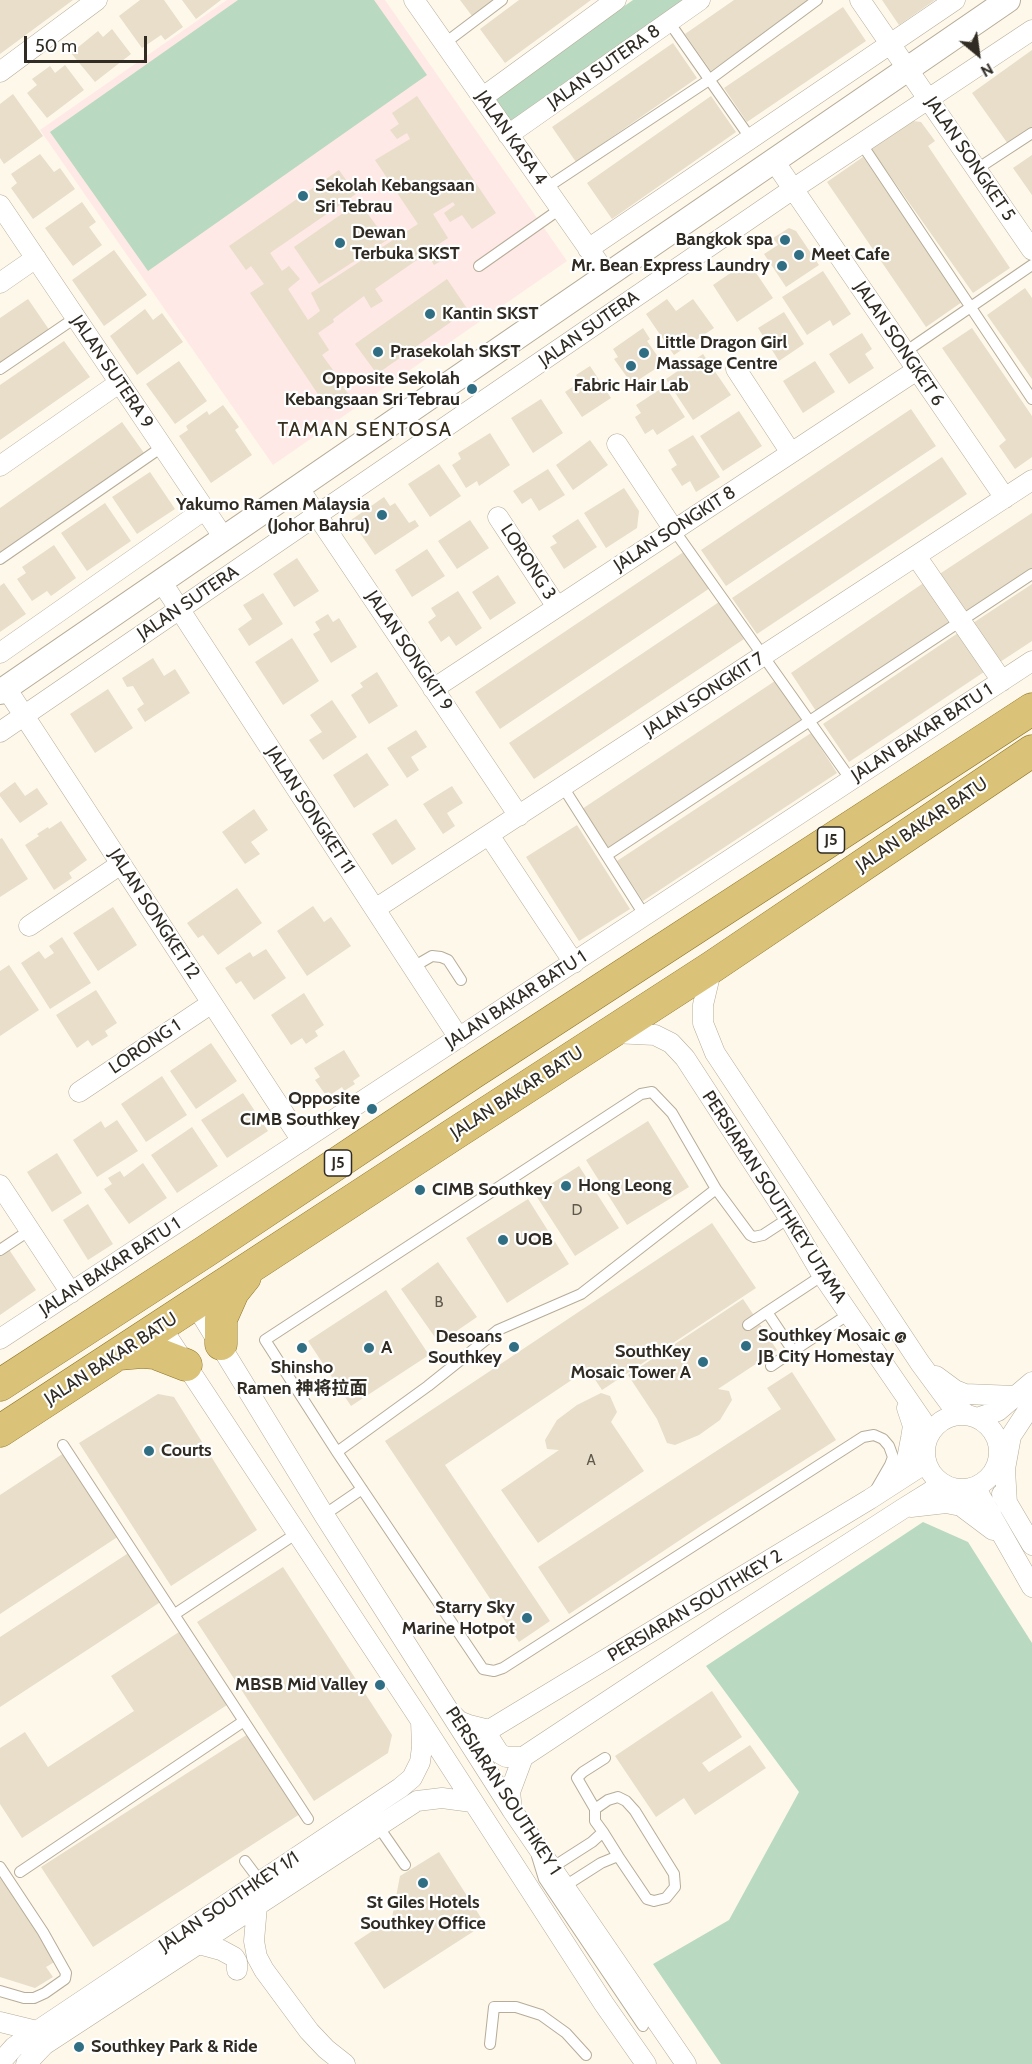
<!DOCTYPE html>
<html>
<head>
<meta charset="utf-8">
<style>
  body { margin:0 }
  #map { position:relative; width:1032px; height:2064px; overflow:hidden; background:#fef8eb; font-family:Cabin,sans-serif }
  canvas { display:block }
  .north { position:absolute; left:948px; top:24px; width:60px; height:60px; -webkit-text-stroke:4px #fff; paint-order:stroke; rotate:151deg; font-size:16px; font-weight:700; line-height:24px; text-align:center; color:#302c24 }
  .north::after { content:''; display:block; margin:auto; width:21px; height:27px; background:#302c24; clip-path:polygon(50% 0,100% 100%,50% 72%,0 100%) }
  .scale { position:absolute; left:24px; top:36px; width:123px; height:27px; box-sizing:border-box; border:3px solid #302c24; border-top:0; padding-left:8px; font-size:18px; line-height:21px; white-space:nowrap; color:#302c24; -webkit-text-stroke:4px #fff; paint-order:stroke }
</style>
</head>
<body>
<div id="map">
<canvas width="1032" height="2064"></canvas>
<div class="north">N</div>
<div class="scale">50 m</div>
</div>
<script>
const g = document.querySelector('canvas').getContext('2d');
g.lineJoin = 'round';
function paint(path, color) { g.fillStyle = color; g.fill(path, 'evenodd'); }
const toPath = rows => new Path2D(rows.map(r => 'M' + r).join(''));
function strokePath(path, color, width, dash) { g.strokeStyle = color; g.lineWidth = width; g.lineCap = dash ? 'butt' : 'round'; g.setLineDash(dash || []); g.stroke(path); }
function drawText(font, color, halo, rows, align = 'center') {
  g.font = font + ' Cabin,"Noto Sans SC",sans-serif'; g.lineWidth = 4.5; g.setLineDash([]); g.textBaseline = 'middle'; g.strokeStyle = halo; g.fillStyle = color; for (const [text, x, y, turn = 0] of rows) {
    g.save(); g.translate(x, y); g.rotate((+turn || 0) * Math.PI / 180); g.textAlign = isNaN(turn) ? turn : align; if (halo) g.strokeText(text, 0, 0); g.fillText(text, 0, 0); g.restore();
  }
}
const education = toPath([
  [227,0,385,0,567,261,273,465,40,130]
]);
const green = toPath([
  [238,0,374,0,427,75,148,271,50,132],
  [633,0,688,0,512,124,494,98],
  [923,1522,968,1542,1032,1643,1032,2064,721,2064,653,1964,729,1920,799,1792,706,1666]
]);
const building = toPath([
  [0,0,73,0,0,54],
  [140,0,164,0,183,27,165,40,161,35,142,48,119,16],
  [182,0,221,0,196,19],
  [460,0,494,0,472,16],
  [519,0,591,0,505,63,480,29],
  [734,0,810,0,711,71,685,34],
  [882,0,935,0,899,25],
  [843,7,866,41,747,122,724,88],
  [112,29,131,54,95,82,71,53,98,31,103,37],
  [673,43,697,78,576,162,552,127],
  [1032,50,1032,127,1008,144,972,93],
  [65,65,84,90,47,118,27,93,37,85,32,79,50,66,55,73],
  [13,94,43,136,4,164,0,158,0,104],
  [417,96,496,213,472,229,462,215,450,222,444,213,455,205,453,202,433,214,448,238,436,246,444,259,434,265,427,253,375,289,383,301,371,308,364,296,333,319,334,322,318,333,329,350,322,355,341,381,345,378,349,383,343,387,350,396,328,409,250,293,264,284,251,266,246,270,229,246,339,170,356,194,270,253,282,271,289,266,300,279,288,289,308,320,320,311,311,293,418,224,375,160,410,139,407,133,397,139,390,130,399,124,392,113],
  [711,96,736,132,612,219,587,183],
  [905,120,921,122,935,141,928,146,1010,268,973,293,869,146],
  [40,154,54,172,60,168,75,189,33,219,11,188,17,183,11,174],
  [1032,155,1032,195,1013,168],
  [863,157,962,302,926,327,827,182],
  [82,202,96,222,89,227,102,245,73,266,45,228],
  [359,202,387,240,319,284,294,247],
  [789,228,796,231,819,265,786,287,764,254,778,245,773,238],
  [114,250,147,295,104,326,72,280],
  [748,261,773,298,737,322,713,285],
  [823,271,851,314,833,326,830,320,807,335,782,297],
  [447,279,468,310,377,374,355,344],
  [1025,288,1032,298,1032,379,987,315],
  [28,299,50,331,0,366,0,318],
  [667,299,676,311,693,299,714,328,674,355,646,314],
  [145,309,153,320,162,313,183,342,137,375,110,336],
  [784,312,804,344,779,361,758,328],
  [643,328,650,339,647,341,663,364,632,384,614,359,618,357,613,349],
  [972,328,1032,416,1032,457,1015,469,999,446,1006,440,942,348],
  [862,333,872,349,865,354,874,368,849,384,829,354],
  [64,341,90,377,0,440,0,385],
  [703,354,731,395,693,420,666,379],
  [179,361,207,401,175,424,146,384],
  [815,361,835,392,803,413,783,381],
  [590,366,611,398,582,417,565,392,580,382,576,375],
  [665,386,685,417,657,435,653,429,645,434,635,417,641,413,636,405],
  [541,399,563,433,533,453,511,418],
  [223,405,239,427,235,430,252,455,211,483,179,436,188,430,186,426,207,411,209,415],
  [911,409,936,446,726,586,701,550],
  [739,411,762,446,723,471,700,436],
  [122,422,144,453,0,554,0,508],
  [490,433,510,465,479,486,477,481,466,488,452,465,461,459,458,453],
  [693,435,720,477,696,492,690,481,682,486,671,469,677,465,668,450],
  [590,440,608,465,573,490,556,465],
  [942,457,967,494,757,634,732,598],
  [439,464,461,496,430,517,408,484],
  [548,469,565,495,539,511,531,498,522,504,513,491],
  [150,472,175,509,137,534,112,497],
  [624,488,639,511,637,528,606,548,584,513],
  [384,497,390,506,395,503,409,523,415,520,419,526,375,555,351,520],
  [105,503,131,541,87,571,61,533],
  [1032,513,1032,569,964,614,938,575],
  [578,519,597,547,564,569,550,547,557,543,552,536],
  [470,520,489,548,457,569,438,541],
  [54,545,76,578,51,596,47,591,32,601,17,579,26,573,22,567],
  [427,549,445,576,412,597,395,570],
  [685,551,710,588,500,729,475,692],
  [297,558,319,591,294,607,273,574],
  [498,575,516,603,490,620,472,592],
  [925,582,951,622,816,711,791,673],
  [4,583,26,614,0,632,0,586],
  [1032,584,1032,641,997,664,970,625],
  [458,591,482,628,456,646,449,636,441,642,428,622,436,616,431,608],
  [263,593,283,624,249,646,238,629,252,619,243,605],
  [719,602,744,639,534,779,509,743],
  [328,614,333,622,339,618,357,647,331,663,313,634,320,630,315,622],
  [958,633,984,672,849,762,823,724],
  [292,638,319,681,283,705,255,662],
  [153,658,164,676,175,669,190,693,145,722,137,709,144,704,133,686,127,687,122,678],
  [377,672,398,706,369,724,351,695,363,687,360,683],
  [775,681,802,720,608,849,582,809],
  [108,689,133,728,95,753,70,714],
  [332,700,357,737,323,760,309,740,322,732,310,715],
  [416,730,427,747,411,757,419,770,407,778,387,748],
  [811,733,837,773,643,901,617,861],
  [367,753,389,785,354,808,333,775],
  [15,782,25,796,37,788,48,804,20,823,0,796,0,793],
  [452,786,463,803,447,813,455,826,443,834,423,804],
  [254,809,268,830,251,842,260,854,245,864,222,832],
  [396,819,416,849,392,865,372,834],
  [61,821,87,860,69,873,72,878,54,890,25,845,39,836,37,834,48,827,49,829],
  [577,825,630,909,579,941,526,857],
  [2,838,28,879,0,897,0,839],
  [237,888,262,923,218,955,203,935,198,938,187,923],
  [313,906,324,922,331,917,351,946,307,976,277,931],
  [113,907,137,945,98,971,73,933],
  [62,937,91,983,50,1009,21,963,39,951,45,959,54,953,49,946],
  [266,949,286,978,254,1000,241,981,236,984,225,968,250,952,253,957],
  [9,965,39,1010,0,1036,0,971],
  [96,990,117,1023,105,1031,108,1036,92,1046,88,1040,77,1048,56,1015],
  [304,993,324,1025,315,1031,318,1036,306,1044,302,1038,291,1045,271,1015],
  [211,1043,237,1081,196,1109,170,1071],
  [344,1050,360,1076,353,1081,355,1084,344,1091,342,1087,330,1095,329,1092,325,1094,315,1080,320,1077,314,1068],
  [162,1076,187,1115,146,1142,121,1104],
  [243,1093,268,1131,227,1158,201,1120],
  [117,1120,138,1151,97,1177,73,1140,101,1121,105,1128],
  [648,1121,689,1187,627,1225,586,1160],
  [192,1127,218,1166,177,1193,151,1155],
  [57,1153,82,1193,52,1212,27,1172],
  [143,1163,167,1198,129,1224,104,1189,112,1184,108,1178,120,1171,124,1177],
  [579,1166,619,1228,575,1256,535,1194],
  [528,1199,569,1264,507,1303,466,1238],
  [88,1204,113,1244,88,1260,63,1220],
  [712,1223,756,1288,602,1390,588,1369,445,1465,550,1621,519,1642,385,1441],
  [8,1248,36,1290,0,1315,0,1254],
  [438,1262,477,1317,439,1343,401,1289],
  [386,1290,429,1355,351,1406,308,1341],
  [743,1299,777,1350,718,1389,729,1391,732,1400,720,1420,699,1435,675,1445,667,1443,657,1419,628,1375],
  [792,1372,836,1440,704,1524,569,1614,538,1567,781,1409,767,1388],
  [601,1393,610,1396,617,1412,611,1422,644,1471,538,1543,501,1490,559,1450,547,1449,545,1440,557,1420,577,1405],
  [158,1394,174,1397,257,1530,171,1586,79,1443],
  [64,1453,119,1536,0,1614,0,1495],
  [130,1552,162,1601,0,1707,0,1637],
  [283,1567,392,1735,388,1753,314,1801,197,1622],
  [179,1632,227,1705,22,1838,0,1804,0,1748,25,1732,48,1767,65,1756,134,1711,111,1676],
  [712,1691,742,1737,702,1763,709,1772,750,1745,766,1768,695,1815,684,1798,656,1817,615,1756],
  [248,1734,300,1814,93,1947,41,1867],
  [439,1852,485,1924,384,1989,354,1943,392,1918,400,1876],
  [0,1874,56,1961,46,1967,53,1977,35,1988,0,1977]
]);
const service = toPath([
  [669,22,751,139],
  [445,43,502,0],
  [861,143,1032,399],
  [977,169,1032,133],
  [546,188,709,80,817,0],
  [479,266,560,209],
  [905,352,1032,265],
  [0,369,75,318],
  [674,530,851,780],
  [0,559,162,447],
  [563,787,645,916],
  [607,855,1032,574],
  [413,967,432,956,441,957,448,960,461,980],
  [789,1218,763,1235,754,1237,750,1235,716,1189,672,1113,652,1092,641,1094,265,1340,337,1452,483,1669,494,1671,503,1668,863,1437,874,1435,883,1439,889,1446,893,1457,890,1465,875,1491],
  [0,1250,30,1230],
  [823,1275,767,1312,793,1351,849,1314],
  [748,1325,767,1312],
  [771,1366,793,1351],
  [63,1445,308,1819],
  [337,1452,428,1386,498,1330,581,1294,716,1189],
  [324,1515,362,1489],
  [175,1614,297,1533],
  [378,1826,405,1865],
  [603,1832,618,1856],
  [537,1856,544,1879,643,2026],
  [245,1861,260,1881],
  [0,1867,43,1932,66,1973,65,1979,45,1993,34,1998,24,1998,0,1991],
  [553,1867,592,1842,603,1832,595,1821,595,1809,577,1778,583,1772,605,1758],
  [20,1872,244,1721],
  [565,1886,601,1863,618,1856,647,1899,654,1901,666,1898,675,1887,674,1874,635,1811,626,1801,618,1797,608,1800,595,1809],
  [490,2044,494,2007,516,2007,541,2015,566,2033,586,2055]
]);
const minor = toPath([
  [414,0,607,275],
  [860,0,1032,250],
  [0,72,97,0],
  [483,97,616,0],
  [508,135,700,0],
  [774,161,1005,498],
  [0,205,224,538],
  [588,249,955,0],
  [0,283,36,258],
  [736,369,791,453],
  [617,444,674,530],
  [0,466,119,383],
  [298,487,519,816],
  [498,517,557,607],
  [916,556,1002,681],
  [161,581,459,1038],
  [0,653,204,510],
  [6,688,302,1141],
  [433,689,917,370],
  [0,732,793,189,1032,30],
  [489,835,574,963],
  [375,909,1032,480],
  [29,926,121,864],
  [712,967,703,1005,703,1023,715,1053,920,1363,951,1405,968,1415],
  [613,1033,655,1035,671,1043,685,1058,789,1218,821,1273,922,1420,928,1437],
  [79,1092,212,1003],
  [0,1185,71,1293],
  [195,1304,324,1515,512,1810,686,2064],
  [161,1327,421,1721,604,2004,646,2064],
  [0,1339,1032,661],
  [936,1376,955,1390,965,1394,1015,1396],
  '925 1452a37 37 0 1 1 74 0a37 37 0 1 1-74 0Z',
  [977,1418,998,1411,1032,1382],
  [894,1482,907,1459,911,1438,913,1426,907,1408],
  [964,1489,979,1494,1032,1587],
  [1002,1494,1032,1545],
  [1007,1504,1005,1469,1011,1436,1032,1404],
  [911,1507,946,1503,961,1506,993,1530],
  [454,1716,459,1721,469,1725,489,1730,870,1499,918,1468,925,1450],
  [489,1730,490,1739,499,1753,506,1757,523,1757],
  [512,1810,510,1792,523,1757,724,1624,904,1508,933,1490,950,1487],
  [257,1906,254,1941,257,1957,264,1970,309,2031,326,2049,345,2064],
  [199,1944,221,1950,234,1957,237,1962,237,1970],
  [0,2022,37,2031],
  [0,2063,14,2047,37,2031,400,1788,412,1778,420,1762,422,1747,421,1721],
  [26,2064,44,2045,417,1801,442,1798,472,1802]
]);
const tertiary = toPath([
  [0,692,1008,0]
]);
const primary = toPath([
  [221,1344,221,1319,233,1292,245,1277],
  [119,1354,142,1352,155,1353,186,1365],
  [0,1385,206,1251,471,1074,1032,709],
  [0,1431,451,1136,712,967,1032,751]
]);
const markers = [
  [303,196,6,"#2f6e83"],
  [785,240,6,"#2f6e83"],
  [340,243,6,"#2f6e83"],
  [799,255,6,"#2f6e83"],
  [782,266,6,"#2f6e83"],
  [430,314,6,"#2f6e83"],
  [378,352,6,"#2f6e83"],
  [644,353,6,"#2f6e83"],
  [631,366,6,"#2f6e83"],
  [472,389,6,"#2f6e83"],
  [382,515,6,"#2f6e83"],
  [372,1109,6,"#2f6e83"],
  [566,1186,6,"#2f6e83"],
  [420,1190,6,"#2f6e83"],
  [503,1240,6,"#2f6e83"],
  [746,1346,6,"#2f6e83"],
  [514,1347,6,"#2f6e83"],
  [302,1348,6,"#2f6e83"],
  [369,1348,6,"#2f6e83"],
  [703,1362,6,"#2f6e83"],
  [149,1451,6,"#2f6e83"],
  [527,1618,6,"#2f6e83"],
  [380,1685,6,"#2f6e83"],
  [423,1883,6,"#2f6e83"],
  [79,2047,6,"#2f6e83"]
];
const numberNames = [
  ["D",577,1211],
  ["B",439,1303],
  ["A",591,1461]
];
const shields = [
  [831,840,27],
  [338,1163,27]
];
const shieldNames = [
  ["J5",831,840],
  ["J5",338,1163]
];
const streetNames = [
  ["JALAN SUTERA 8",604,67,-35],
  ["JALAN KASA 4",511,138,55],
  ["JALAN SONGKET 5",970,159,56],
  ["JALAN SUTERA",589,329,-35],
  ["JALAN SONGKET 6",899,344,56],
  ["JALAN SUTERA 9",112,372,56],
  ["JALAN SONGKIT 8",675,529,-33],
  ["LORONG 3",528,562,57],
  ["JALAN SUTERA",188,603,-34],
  ["JALAN SONGKIT 9",409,651,56],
  ["JALAN SONGKIT 7",704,695,-33],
  ["JALAN BAKAR BATU 1",922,733,-33],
  ["JALAN SONGKET 11",310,810,57],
  ["JALAN BAKAR BATU",922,825,-34],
  ["JALAN SONGKET 12",154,914,57],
  ["JALAN BAKAR BATU 1",516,1000,-33],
  ["LORONG 1",145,1047,-34],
  ["JALAN BAKAR BATU",517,1093,-33],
  ["PERSIARAN SOUTHKEY UTAMA",774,1197,57],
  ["JALAN BAKAR BATU 1",110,1267,-33],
  ["JALAN BAKAR BATU",111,1359,-33],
  ["PERSIARAN SOUTHKEY 2",695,1606,-31],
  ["PERSIARAN SOUTHKEY 1",503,1791,57],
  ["JALAN SOUTHKEY 1/1",229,1902,-34]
];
const poiNames = [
  ["Sekolah Kebangsaan",315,186],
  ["Sri Tebrau",315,207],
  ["Dewan",352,233],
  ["Terbuka SKST",352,254],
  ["Bangkok spa",773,240,"right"],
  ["Meet Cafe",811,255],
  ["Mr. Bean Express Laundry",770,266,"right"],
  ["Kantin SKST",442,314],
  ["Little Dragon Girl",656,343],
  ["Massage Centre",656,364],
  ["Prasekolah SKST",390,352],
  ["Opposite Sekolah",460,379,"right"],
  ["Kebangsaan Sri Tebrau",460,400,"right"],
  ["Fabric Hair Lab",631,386,"center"],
  ["Yakumo Ramen Malaysia",370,505,"right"],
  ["(Johor Bahru)",370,526,"right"],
  ["Opposite",360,1099,"right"],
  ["CIMB Southkey",360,1120,"right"],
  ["Hong Leong",578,1186],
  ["CIMB Southkey",432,1190],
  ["UOB",515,1240],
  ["Southkey Mosaic @",758,1336],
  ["JB City Homestay",758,1357],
  ["Desoans",502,1337,"right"],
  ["Southkey",502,1358,"right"],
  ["A",381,1348],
  ["SouthKey",691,1352,"right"],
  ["Mosaic Tower A",691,1373,"right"],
  ["Shinsho",302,1368,"center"],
  ["Ramen 神将拉面",302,1389,"center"],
  ["Courts",161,1451],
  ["Starry Sky",515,1608,"right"],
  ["Marine Hotpot",515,1629,"right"],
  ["MBSB Mid Valley",368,1685,"right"],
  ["St Giles Hotels",423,1903,"center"],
  ["Southkey Office",423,1924,"center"],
  ["Southkey Park & Ride",91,2047]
];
const neighbourhoodNames = [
  ["TAMAN SENTOSA",365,430]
];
paint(education, '#fee9e6');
paint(green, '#b9dac0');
paint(building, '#e8dec9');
strokePath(service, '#b6ac98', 12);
strokePath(minor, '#b6ac98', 21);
strokePath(tertiary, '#b6ac98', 26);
strokePath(primary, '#8e7421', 33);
strokePath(service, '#fff', 10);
strokePath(minor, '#fff', 20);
strokePath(tertiary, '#fff', 24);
strokePath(primary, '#dac279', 32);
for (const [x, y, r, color] of markers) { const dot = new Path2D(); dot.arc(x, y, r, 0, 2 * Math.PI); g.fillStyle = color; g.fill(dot); strokePath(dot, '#fff', 2); }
drawText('15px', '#5e584d', null, numberNames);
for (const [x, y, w] of shields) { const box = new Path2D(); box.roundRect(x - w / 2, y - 13, w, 26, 4.5); g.fillStyle = '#fff'; g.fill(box); strokePath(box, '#302c24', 1.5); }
drawText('bold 16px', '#302c24', null, shieldNames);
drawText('18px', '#302c24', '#fff', streetNames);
drawText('bold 18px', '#302c24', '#fff', poiNames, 'left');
g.letterSpacing = '1.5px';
drawText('20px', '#362e1d', '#fff', neighbourhoodNames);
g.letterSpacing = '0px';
</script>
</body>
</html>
